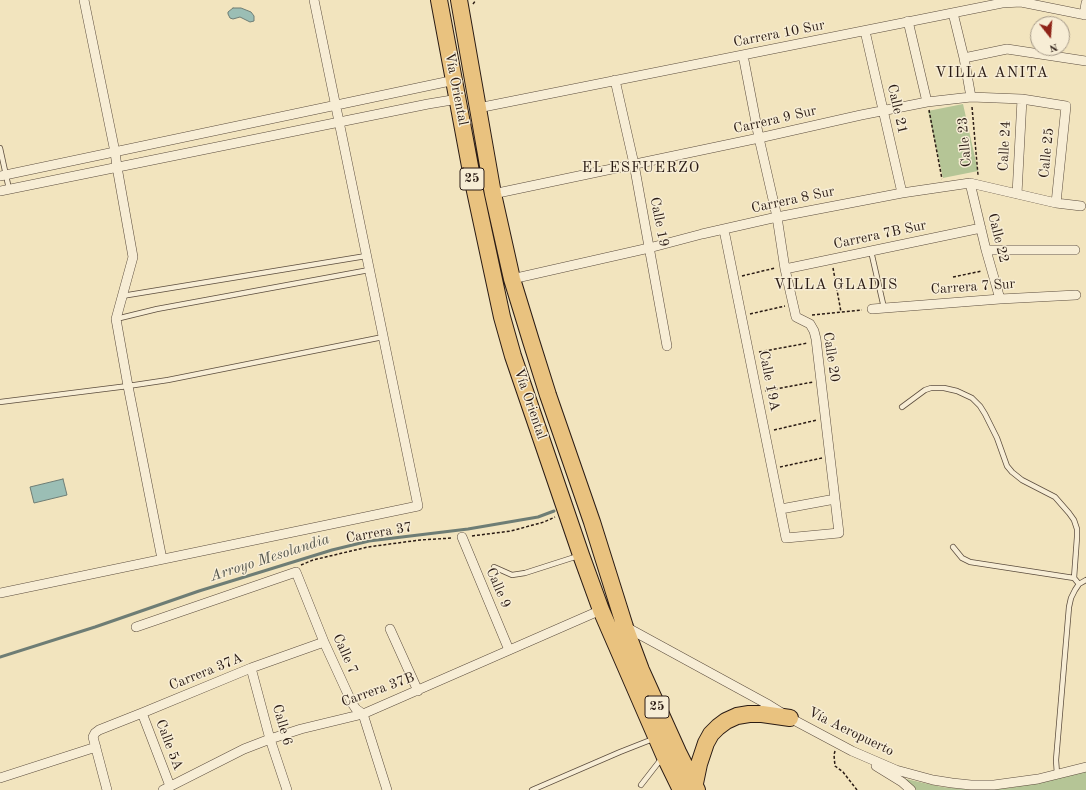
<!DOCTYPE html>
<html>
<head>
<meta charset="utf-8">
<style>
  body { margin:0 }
  #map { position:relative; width:1086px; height:790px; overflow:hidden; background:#f2e4be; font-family:"Old Standard TT",serif }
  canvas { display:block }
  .north { position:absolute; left:1030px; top:16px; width:40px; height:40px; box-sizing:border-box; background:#f7edd5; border:1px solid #a59988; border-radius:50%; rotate:163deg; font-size:11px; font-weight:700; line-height:16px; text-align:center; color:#2a1b14 }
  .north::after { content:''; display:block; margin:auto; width:14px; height:18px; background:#8f2418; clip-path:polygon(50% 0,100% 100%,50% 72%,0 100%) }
</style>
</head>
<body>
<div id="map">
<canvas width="1086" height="790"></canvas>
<div class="north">N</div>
</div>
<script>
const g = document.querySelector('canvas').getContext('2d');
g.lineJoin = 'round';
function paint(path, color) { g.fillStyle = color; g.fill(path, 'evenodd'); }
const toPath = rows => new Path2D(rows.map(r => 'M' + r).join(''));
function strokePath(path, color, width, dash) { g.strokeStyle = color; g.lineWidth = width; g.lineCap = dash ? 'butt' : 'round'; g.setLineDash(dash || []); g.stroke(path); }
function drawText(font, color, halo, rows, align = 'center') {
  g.font = font + ' "Old Standard TT",serif'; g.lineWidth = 3; g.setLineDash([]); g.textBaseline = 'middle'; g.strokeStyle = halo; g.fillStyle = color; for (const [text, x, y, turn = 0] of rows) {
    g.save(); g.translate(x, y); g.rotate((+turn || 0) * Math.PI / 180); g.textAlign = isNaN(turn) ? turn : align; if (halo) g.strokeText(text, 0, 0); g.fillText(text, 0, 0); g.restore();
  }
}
const green = toPath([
  [963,104,978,171,943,178,928,111],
  [1086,771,1086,790,914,790,904,782,906,779,942,787,973,790,1010,788,1059,778]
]);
const water = toPath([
  [233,8,241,8,251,12,254,16,254,21,250,22,240,17,233,19,230,18,228,14,228,12,233,8],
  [63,479,67,495,34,503,30,487,63,479]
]);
const stream = toPath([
  [0,657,95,627,199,591,332,550,369,541,468,529,538,517,554,511]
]);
const path = toPath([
  [473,4,476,0],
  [972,107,978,175],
  [929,110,942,179],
  [833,268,841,312],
  [742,276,775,268],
  [953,277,982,271],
  [750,314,785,306],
  [812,315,862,310],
  [759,352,808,343],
  [765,391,813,382],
  [774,430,817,420],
  [780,467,822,458],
  [472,536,511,531,544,522,555,517],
  [301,565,313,560,368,547,420,540,452,538],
  [835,751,834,755,835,766,843,772,857,790]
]);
const service = toPath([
  [0,148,9,189],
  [871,251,884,308],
  [122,296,366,256],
  [116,319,157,309,369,270],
  [0,402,128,386,168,380,383,337],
  [902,407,925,390,931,388,944,388,957,391,972,398,980,406,985,414,997,438,1007,466,1012,472,1022,480,1055,497,1069,513,1074,520,1077,529,1077,537,1074,578],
  [953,547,962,558,970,562,1074,578,1079,584],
  [494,567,512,575,525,573,578,556],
  [1057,774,1056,760,1069,607,1071,598,1075,590,1079,584,1086,580],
  [641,785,662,758],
  [532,790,620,752,653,739]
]);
const minor = toPath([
  [84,0,115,152,117,167,133,257,116,319,128,386,162,559],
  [953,13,964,58,971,97],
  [1084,15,1086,3],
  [908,21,927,102],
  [865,31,902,193],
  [964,58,1007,49,1086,61],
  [615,80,634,164,667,346],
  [478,108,1002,3,1021,2,1086,15],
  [0,176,455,80],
  [970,183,986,250,1000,299],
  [0,191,428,104,458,99],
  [493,194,759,138,861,115,927,102,971,97,1022,99,1066,106,1056,203],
  [1017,194,1022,99],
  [724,230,786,538,839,533,816,339,814,331,810,324,796,317,785,269,777,217,759,138,743,55],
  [986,250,1075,250],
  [785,269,981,228],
  [512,279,649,248,702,234,777,217,902,193,970,183,1056,203,1081,206],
  [872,309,1000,299,1076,295],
  [781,509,835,499],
  [462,537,509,650],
  [0,593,418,506,314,0],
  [136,627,296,572,324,642,352,703,356,709,363,714,387,790],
  [626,627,769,705,790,718,852,751,896,770,933,780,952,783,971,785,994,785,1038,779,1086,767],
  [390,629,418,691],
  [251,668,270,739,287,790],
  [142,713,170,786],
  [876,766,902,782,911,790],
  [0,778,96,747],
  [107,790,93,737,95,733,99,730,142,713,251,668,324,642],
  [163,790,244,749,270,739,301,729,363,714,601,610]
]);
const trunk = toPath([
  [439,0,472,177,502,317,513,356,581,555,601,610,664,755,681,790],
  [459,0,493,194,512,279,531,341,548,395,592,522,625,627,641,670,678,752,697,790],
  [694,788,699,764,706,743,711,734,718,727,726,721,737,716,749,714,762,714,790,718]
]);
const shields = [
  [472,179,24],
  [657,707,24]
];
const shieldNames = [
  ["25",472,179],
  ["25",657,707]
];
const streetNames = [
  ["Carrera 10 Sur",779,34,-11],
  ["Vía Oriental",456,89,79],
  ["Calle 21",897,109,77],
  ["Carrera 9 Sur",775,120,-13],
  ["Calle 23",965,142,-95],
  ["Calle 24",1005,146,-87],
  ["Calle 25",1047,153,-84],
  ["Carrera 8 Sur",793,200,-12],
  ["Calle 19",659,222,79],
  ["Carrera 7B Sur",880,235,-12],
  ["Calle 22",998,238,76],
  ["Carrera 7 Sur",973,287,-4],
  ["Calle 20",831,357,81],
  ["Calle 19A",769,381,79],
  ["Vía Oriental",530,404,71],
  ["Carrera 37",379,533,-10],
  ["Calle 9",498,588,67],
  ["Calle 7",345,654,66],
  ["Carrera 37A",206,672,-22],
  ["Carrera 37B",378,690,-20],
  ["Calle 6",282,725,74],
  ["Vía Aeropuerto",851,732,26],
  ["Calle 5A",169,745,69]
];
const neighbourhoodNames = [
  ["VILLA ANITA",992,73],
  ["EL ESFUERZO",641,168],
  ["VILLA GLADIS",836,285]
];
const waterNames = [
  ["Arroyo Mesolandia",270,558,-18]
];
paint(green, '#b5c596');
paint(water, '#9bbeb5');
strokePath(water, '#6e7d75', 1);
strokePath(stream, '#6e7d75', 3);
strokePath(service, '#5c4d3e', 6);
strokePath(minor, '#5c4d3e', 10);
strokePath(trunk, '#2a1b14', 18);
strokePath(path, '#2a1b14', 1.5, [3, 2]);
strokePath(service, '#f7edd5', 4.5);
strokePath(minor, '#f7edd5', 9);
strokePath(trunk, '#e9c27f', 16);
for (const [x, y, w] of shields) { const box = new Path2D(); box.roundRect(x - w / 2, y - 11, w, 22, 3); g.fillStyle = '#f7edd5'; g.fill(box); strokePath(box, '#2a1b14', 1); }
drawText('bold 13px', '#2a1b14', null, shieldNames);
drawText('14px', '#2a1b14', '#f7edd5', streetNames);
g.letterSpacing = '1px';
drawText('15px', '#2a1b14', '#f7edd5', neighbourhoodNames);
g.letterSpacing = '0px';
drawText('italic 15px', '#52544c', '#f7edd5', waterNames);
</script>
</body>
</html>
